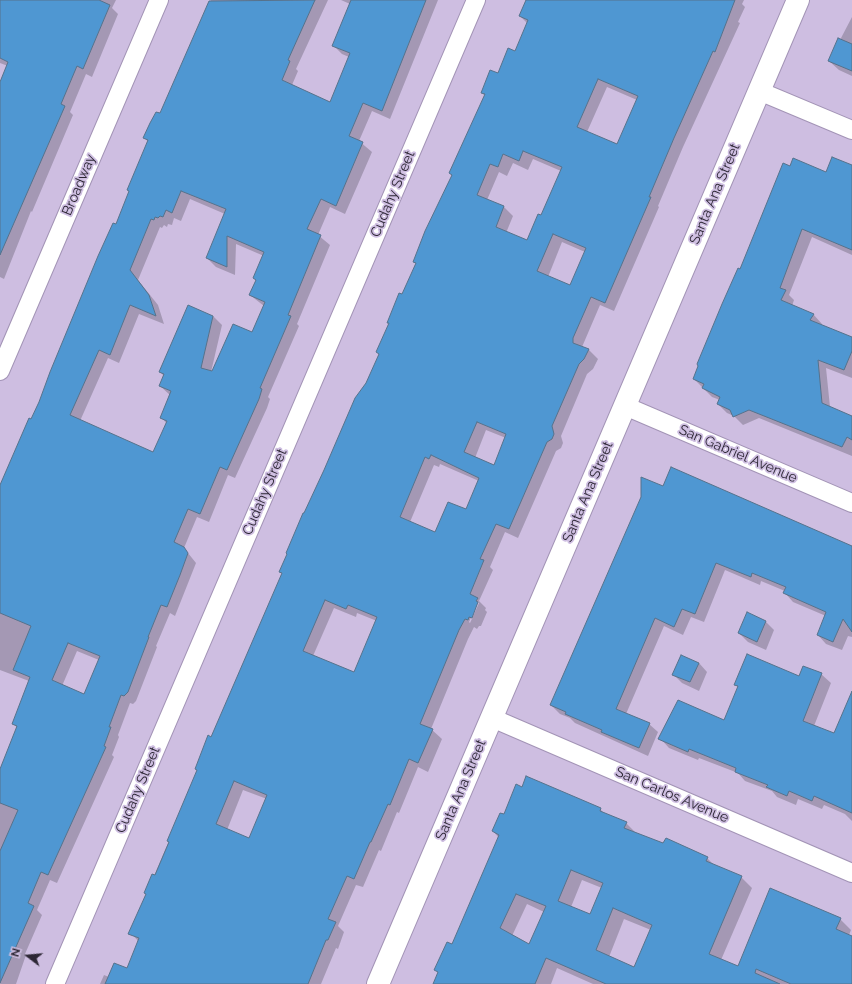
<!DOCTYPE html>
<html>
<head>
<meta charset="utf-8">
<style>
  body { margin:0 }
  #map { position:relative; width:852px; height:984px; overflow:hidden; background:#cebee1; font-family:Raleway,sans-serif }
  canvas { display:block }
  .north { position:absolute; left:8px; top:936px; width:40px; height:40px; -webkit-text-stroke:3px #cebee1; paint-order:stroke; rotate:286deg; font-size:11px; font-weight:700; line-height:16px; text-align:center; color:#2d2735 }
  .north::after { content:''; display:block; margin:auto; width:14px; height:18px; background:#2d2735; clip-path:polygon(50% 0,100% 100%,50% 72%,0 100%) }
</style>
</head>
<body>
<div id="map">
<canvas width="852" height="984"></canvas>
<div class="north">N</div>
</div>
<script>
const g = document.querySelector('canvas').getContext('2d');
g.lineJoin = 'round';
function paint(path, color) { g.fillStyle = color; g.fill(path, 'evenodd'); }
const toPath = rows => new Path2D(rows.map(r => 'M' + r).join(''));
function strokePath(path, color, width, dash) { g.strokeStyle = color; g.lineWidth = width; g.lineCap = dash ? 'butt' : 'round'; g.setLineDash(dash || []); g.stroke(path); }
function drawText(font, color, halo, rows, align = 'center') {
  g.font = font + ' Raleway,sans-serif'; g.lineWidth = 3.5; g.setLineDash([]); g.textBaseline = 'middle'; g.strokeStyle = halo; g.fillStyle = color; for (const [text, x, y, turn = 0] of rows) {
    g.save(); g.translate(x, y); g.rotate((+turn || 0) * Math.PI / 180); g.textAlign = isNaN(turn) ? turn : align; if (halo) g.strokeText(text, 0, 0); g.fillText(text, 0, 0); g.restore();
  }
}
const shadow = toPath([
  [1,0,116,0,112,8,118,14,92,77,86,74,70,112,73,115,32,212,31,211,4,279,0,277,0,84,8,66,0,63],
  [211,0,328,0,296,69,298,71,292,85,331,103,349,57,342,54,333,45,350,4,341,0,438,0,390,119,372,111,359,141,372,152,345,214,330,207,318,235,330,245,297,324,299,326,268,397,270,399,267,408,235,478,228,475,209,522,197,517,184,548,196,563,175,616,170,613,156,646,157,647,136,701,133,704,130,703,118,735,119,737,112,755,114,757,57,883,50,880,37,910,42,915,25,954,26,955,16,984,0,984,0,772,18,728,13,724,29,681,0,670,0,487,40,402,116,225,130,192,128,190,148,142,145,138,160,115],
  [190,199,225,214,207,258,216,267,235,275,236,244,264,256,254,278,256,280,250,295,264,306,252,333,213,372,211,372,222,325,213,316,160,372,164,376,160,386,170,395,161,417,167,424,154,453,80,421,108,358,119,363,139,314,164,324,158,305,138,280,160,227,162,228,164,225,167,227,168,224,172,225,174,218,181,221],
  [77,651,99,660,84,695,62,686],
  [527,0,744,0,742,4,745,7,738,22,740,23,683,147,658,206,659,207,614,311,600,305,582,347,589,350,598,359,593,369,587,374,561,436,563,443,561,448,556,451,518,538,505,532,490,567,493,570,479,601,486,608,485,610,487,612,481,626,479,626,477,629,474,627,468,639,431,729,442,739,428,772,418,767,399,813,397,812,381,851,379,850,363,887,356,885,338,926,344,932,338,949,336,948,321,984,243,984,139,942,130,932,283,574,281,572,305,515,380,354,390,324,388,322,403,296,417,264,414,262,452,176,450,173,485,96,482,93,515,53,528,24,520,16],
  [607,87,637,100,618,145,587,132],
  [533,159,561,171,542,216,527,241,506,233,513,216,504,207,487,200,499,172,507,176,513,163,528,170],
  [562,242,585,252,570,286,548,277],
  [486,430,506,438,495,466,475,458],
  [440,464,479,481,466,510,436,534,410,522,434,465,439,467],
  [478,602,479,603,470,623,469,622],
  [334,608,356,617,357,613,377,621,355,673,313,656],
  [243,790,267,799,249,839,227,830],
  [852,17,852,76,839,70,829,61],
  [852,166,852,255,812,237,789,295,794,300,792,306,813,314,822,324,821,326,852,338,852,378,826,368,830,407,852,417,852,456,759,418,743,425,734,416,727,413,718,404,720,400,712,397,694,379,740,270,790,167,826,173],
  [663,488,852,548,852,637,848,636,842,650,826,644,818,635,826,616,793,602,785,593,785,591,761,581,760,585,725,570,704,622,691,617,683,635,664,626,626,714,649,724,658,732,648,756,575,723,570,718,560,714,551,705],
  [747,614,766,622,774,630,766,650,748,642,739,633],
  [699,663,707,672,699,691,682,683,674,675],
  [821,674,831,683,814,726,852,746,852,821,845,814,824,805,822,809,798,799,796,805,777,797,772,791,745,781,738,773,699,758,698,760,669,748,660,738,725,722,739,688,735,684],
  [600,809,606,815,626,823,637,834,707,858,715,866,741,877,752,888,721,960,739,968,840,919,851,930,849,935,852,937,852,984,593,984,557,968,551,984,434,984,439,973,436,970,452,945,499,838,493,831,504,816],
  [582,880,602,888,591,916,571,907],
  [527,904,544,912,529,945,512,936],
  [624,919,651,930,635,968,609,957],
  [104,975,109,977,169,984,100,984]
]);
const building = toPath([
  [0,0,99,0,110,5,83,69,77,66,61,104,65,106,0,255,0,82,8,62,0,58,0,0],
  [315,0,288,60,290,61,282,80,330,102,350,53,332,46,351,0,426,0,382,111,363,103,349,136,363,142,336,206,321,199,307,229,321,235,288,315,291,316,260,388,262,389,259,399,227,470,220,467,200,514,188,509,174,542,184,547,188,553,180,575,167,607,161,605,148,637,149,637,128,692,124,696,121,695,109,727,111,727,104,746,106,747,48,875,41,872,28,903,34,906,0,983,0,851,18,810,0,803,0,769,17,726,12,724,30,677,13,670,31,626,0,613,0,485,29,418,31,419,39,402,50,372,98,256,113,223,116,224,129,191,127,190,148,140,143,138,150,123,156,112,160,113,209,1,315,0],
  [181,191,226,209,206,258,227,267,227,236,264,252,253,278,256,280,249,295,265,302,252,332,233,324,212,371,201,368,213,316,188,305,159,372,164,374,159,386,171,391,160,418,167,421,153,452,70,415,99,350,110,355,130,305,156,316,149,295,130,270,151,219,154,220,155,217,158,218,160,216,163,217,166,210,172,213,181,191],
  [68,643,100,656,84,694,52,680,68,643],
  [526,0,735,0,715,52,713,51,674,138,649,197,651,197,605,303,591,297,573,338,573,343,589,349,584,359,579,364,552,426,554,434,552,439,547,442,509,529,496,524,480,559,484,560,470,594,478,598,476,601,478,602,472,618,469,617,468,620,465,619,459,630,420,724,433,729,418,763,409,759,390,805,388,804,371,842,370,842,354,879,347,876,328,919,336,922,328,940,326,940,308,984,105,984,114,963,127,968,139,938,128,934,146,894,144,893,152,874,155,875,169,842,167,841,197,770,195,769,208,735,211,737,282,573,279,572,287,554,286,553,303,513,304,513,324,470,355,398,366,383,379,354,376,352,389,323,387,323,399,293,402,294,416,263,413,262,425,231,452,175,449,173,485,94,481,93,490,70,498,73,508,48,515,51,528,20,519,16,526,0],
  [598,79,638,96,617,144,577,127,598,79],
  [523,151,562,167,541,215,538,214,527,240,496,227,504,206,477,195,490,164,498,167,503,154,519,161,523,151],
  [553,234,586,248,570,285,537,271,553,234],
  [477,422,506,434,494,465,464,452,477,422],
  [431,455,479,478,466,509,448,502,435,532,400,517,425,457,429,459,431,455],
  [325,600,346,609,348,605,377,617,354,672,303,651,325,600],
  [234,781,267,795,249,838,216,824,234,781],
  [838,38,852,44,852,71,828,61,838,38],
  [832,157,852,165,852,250,802,229,780,288,786,290,781,300,814,314,810,320,852,337,852,351,844,370,818,360,822,403,852,416,852,440,847,437,842,447,749,410,733,417,730,410,717,404,720,397,702,388,704,384,693,379,698,366,697,364,722,304,738,268,740,269,783,163,790,166,793,158,826,172,832,157],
  [671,467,852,546,852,632,843,619,833,642,817,635,826,612,783,593,786,587,752,573,751,577,716,563,695,614,682,609,674,627,655,618,616,709,650,723,639,748,601,732,602,730,565,714,566,712,550,705,641,497,641,477,663,486,671,467],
  [747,612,766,621,757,642,738,633,747,612],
  [747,654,799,676,803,666,822,673,803,721,834,733,852,691,852,813,814,796,812,801,789,791,787,796,766,787,768,785,735,772,736,768,689,749,688,752,658,739,678,700,724,720,738,686,734,685,747,654],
  [681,655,699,663,690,682,672,675,681,655],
  [526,776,601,808,600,811,627,822,624,828,663,843,666,838,708,857,706,861,742,876,709,954,738,966,770,888,841,918,836,929,852,936,852,984,791,984,756,969,755,973,780,984,606,984,546,958,535,984,433,984,438,972,434,970,447,942,452,944,499,835,492,831,500,813,504,814,516,784,522,787,526,776],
  [571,870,603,883,590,914,558,901,571,870],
  [516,894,546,906,529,944,500,928,516,894],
  [613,908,652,925,634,967,596,950,613,908]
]);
const minor = toPath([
  [759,91,852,130],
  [0,371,159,0],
  [625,406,852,503],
  [492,718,852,873],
  [55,984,476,0]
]);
const tertiary = toPath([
  [378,984,798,0]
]);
const streetNames = [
  ["Broadway",79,185,-67],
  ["Cudahy Street",393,194,-67],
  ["Santa Ana Street",715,194,-67],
  ["San Gabriel Avenue",738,454,23],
  ["Cudahy Street",265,492,-67],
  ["Santa Ana Street",588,492,-67],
  ["Cudahy Street",138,790,-67],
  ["Santa Ana Street",461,790,-67],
  ["San Carlos Avenue",672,795,23]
];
paint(shadow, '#0003');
paint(building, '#4f97d2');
strokePath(building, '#56728b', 1);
strokePath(minor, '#a394b6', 20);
strokePath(tertiary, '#a394b6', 24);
strokePath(minor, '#fff', 18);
strokePath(tertiary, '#fff', 22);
drawText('14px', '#2d2735', '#cebee1', streetNames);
</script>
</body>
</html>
